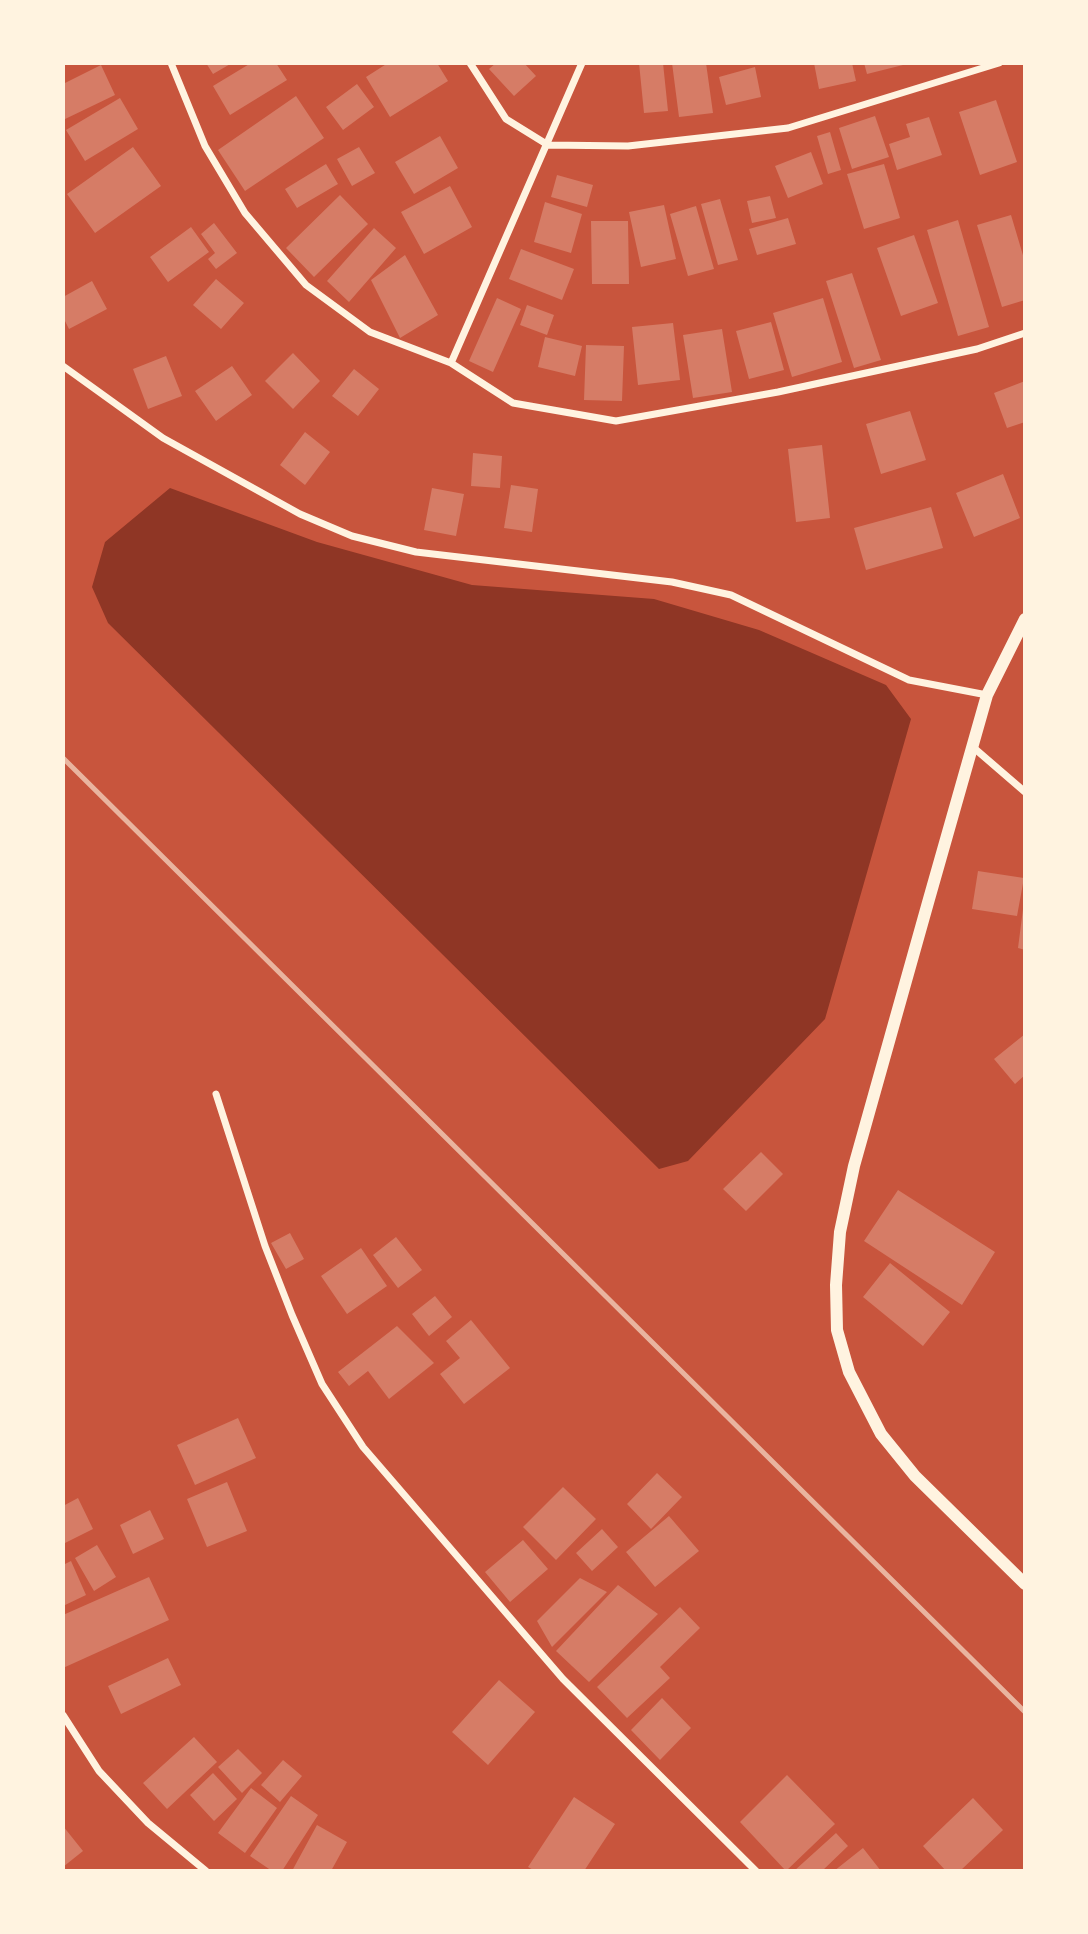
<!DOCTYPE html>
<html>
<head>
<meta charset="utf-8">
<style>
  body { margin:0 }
  #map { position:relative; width:1088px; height:1934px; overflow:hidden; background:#c8553d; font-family:"Times New Roman",serif }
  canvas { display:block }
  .frame { position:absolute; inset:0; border:65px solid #fff3e0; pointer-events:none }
</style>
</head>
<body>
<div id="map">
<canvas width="1088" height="1934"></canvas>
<div class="frame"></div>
</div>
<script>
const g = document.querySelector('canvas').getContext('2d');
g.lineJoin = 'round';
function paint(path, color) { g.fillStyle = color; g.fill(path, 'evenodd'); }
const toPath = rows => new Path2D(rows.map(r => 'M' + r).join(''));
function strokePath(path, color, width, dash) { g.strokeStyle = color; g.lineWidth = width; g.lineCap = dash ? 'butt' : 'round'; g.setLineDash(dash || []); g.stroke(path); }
const water = toPath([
  [170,488,317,542,472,585,654,599,759,630,886,685,911,719,825,1019,688,1161,659,1169,108,623,92,587,105,542]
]);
const building = toPath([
  [206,63,232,63,213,74],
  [251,63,276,63,287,80,230,115,213,86],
  [388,63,437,63,448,81,390,117,366,77],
  [496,63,524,63,536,76,514,96,489,69],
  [639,63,663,63,668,111,644,113],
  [672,63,706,63,713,113,679,117],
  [814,63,852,63,856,81,819,89],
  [864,63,907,63,907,64,867,74],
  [101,65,115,95,63,120,63,84],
  [755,67,761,97,726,105,719,77],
  [357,84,374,107,343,130,326,107],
  [296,96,324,138,245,191,218,150],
  [120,98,138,129,85,161,66,130],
  [996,100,1017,162,980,175,959,112],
  [875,116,889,157,852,169,839,128],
  [929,117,942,155,897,170,889,144,910,137,906,124],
  [830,132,841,170,828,174,817,136],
  [440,136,458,168,414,194,395,162],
  [133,147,161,186,95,233,67,194],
  [359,147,375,173,352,186,337,159],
  [811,152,823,184,788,198,775,166],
  [326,164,338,184,297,208,285,189],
  [884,164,900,218,864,229,847,174],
  [557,175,593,185,587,207,551,197],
  [450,186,472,227,424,254,401,212],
  [340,195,368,224,314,277,286,248],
  [770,196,776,218,752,223,747,201],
  [720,199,738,260,718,265,701,204],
  [545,202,582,214,571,253,534,242],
  [664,205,676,259,641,267,629,212],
  [696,206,714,269,688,276,670,214],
  [1011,215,1025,262,1025,300,1002,307,977,225],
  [788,218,796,244,757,255,749,229],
  [958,220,989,327,958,336,927,230],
  [591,221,628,221,629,284,592,284],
  [214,223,237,253,216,269,208,259,215,253,201,234],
  [191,227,209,252,168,282,150,257],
  [374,228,396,248,349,302,327,281],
  [914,235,938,303,901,316,877,248],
  [521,249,574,269,562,300,509,279],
  [405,255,438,315,400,338,371,280],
  [852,273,881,360,854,368,826,281],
  [216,279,244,303,221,329,193,305],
  [92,281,107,309,69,329,63,317,63,297],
  [497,298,521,309,493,372,469,361],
  [823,298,842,362,792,377,773,313],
  [527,305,554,315,547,335,520,325],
  [771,322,784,370,749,379,736,331],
  [673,323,680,380,638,385,632,327],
  [722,329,732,392,693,398,683,335],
  [545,337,582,346,575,376,538,367],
  [586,345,624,346,622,401,584,400],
  [293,353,320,381,293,409,265,381],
  [166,356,182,396,148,409,133,369],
  [232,366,252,395,216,421,195,391],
  [354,369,379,389,358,416,332,396],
  [1025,381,1025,422,1007,428,994,393],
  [910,411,926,460,881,474,866,424],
  [305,432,330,452,305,485,280,465],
  [822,445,830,518,796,522,788,449],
  [473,453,502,456,500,488,471,486],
  [1003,474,1020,518,974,537,956,493],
  [511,485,538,489,532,532,504,528],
  [432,488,464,494,456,536,424,530],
  [931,507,943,548,866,570,854,528],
  [978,871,1024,878,1017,916,972,909],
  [1023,909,1025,909,1025,950,1018,948],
  [1025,1034,1025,1075,1015,1084,994,1059],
  [761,1152,783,1174,746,1211,723,1189],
  [898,1190,995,1252,962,1305,864,1241],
  [290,1233,304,1259,286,1269,271,1243],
  [396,1237,422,1270,398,1288,373,1255],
  [361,1248,387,1286,347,1314,321,1276],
  [890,1263,950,1312,923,1346,863,1297],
  [435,1296,452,1317,429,1336,412,1314],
  [471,1320,510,1368,464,1404,440,1374,460,1358,446,1341],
  [397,1326,434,1363,389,1399,368,1371,349,1386,338,1372],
  [238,1418,256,1458,195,1485,177,1445],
  [657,1473,682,1497,651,1529,627,1504],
  [227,1482,247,1531,207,1547,187,1499],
  [563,1487,596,1519,556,1560,523,1527],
  [78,1498,93,1529,63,1544,63,1506],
  [150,1510,164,1539,133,1554,120,1525],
  [669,1516,699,1551,655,1587,626,1552],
  [602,1529,618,1547,592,1571,576,1553],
  [523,1540,548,1569,510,1602,485,1572],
  [97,1545,116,1577,94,1591,75,1558],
  [71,1561,86,1595,63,1606,63,1565],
  [149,1577,169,1620,63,1668,63,1615],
  [580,1578,607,1592,552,1647,537,1621],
  [618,1585,658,1614,589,1682,556,1651],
  [680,1607,700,1628,660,1667,670,1678,627,1718,597,1687],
  [168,1658,181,1685,121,1714,108,1686],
  [499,1680,535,1712,488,1765,452,1732],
  [662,1698,691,1728,660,1760,631,1730],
  [194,1737,217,1762,167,1809,143,1783],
  [238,1749,262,1773,242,1793,218,1767],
  [283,1760,302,1776,280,1802,261,1785],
  [213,1773,237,1799,214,1821,190,1795],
  [787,1775,835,1824,786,1871,740,1822],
  [251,1788,277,1808,245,1853,218,1833],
  [291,1796,318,1815,282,1871,272,1871,250,1856],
  [574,1797,615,1824,584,1871,535,1871,528,1867],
  [973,1798,1003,1830,960,1871,946,1871,923,1846],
  [317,1825,347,1842,331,1871,292,1871],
  [63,1826,83,1851,63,1867],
  [836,1833,848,1846,822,1871,794,1871],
  [863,1848,881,1871,834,1871]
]);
const minor = toPath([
  [171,63,205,146,245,213,306,285,370,332,451,363,513,403,616,421,778,392,977,349,1025,333],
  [470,63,506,119,548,145,628,146,788,128,999,63],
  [451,363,582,63],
  [63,366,163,438,300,514,352,536,416,552,672,582,731,595,909,680,987,695],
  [974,748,1025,792],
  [216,1094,265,1246,292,1315,322,1384,363,1447,563,1679,756,1871],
  [63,1715,99,1771,148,1823,206,1871]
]);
const tertiary = toPath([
  [1025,619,987,695,929,899,854,1166,840,1232,836,1285,837,1330,849,1372,881,1434,915,1476,1025,1584]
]);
const rail = toPath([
  [63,758,1025,1712]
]);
paint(water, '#8f3625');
paint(building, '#d67c66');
strokePath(minor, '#fff3e0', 7);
strokePath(tertiary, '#fff3e0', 12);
strokePath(rail, '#e9b49f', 5);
</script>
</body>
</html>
